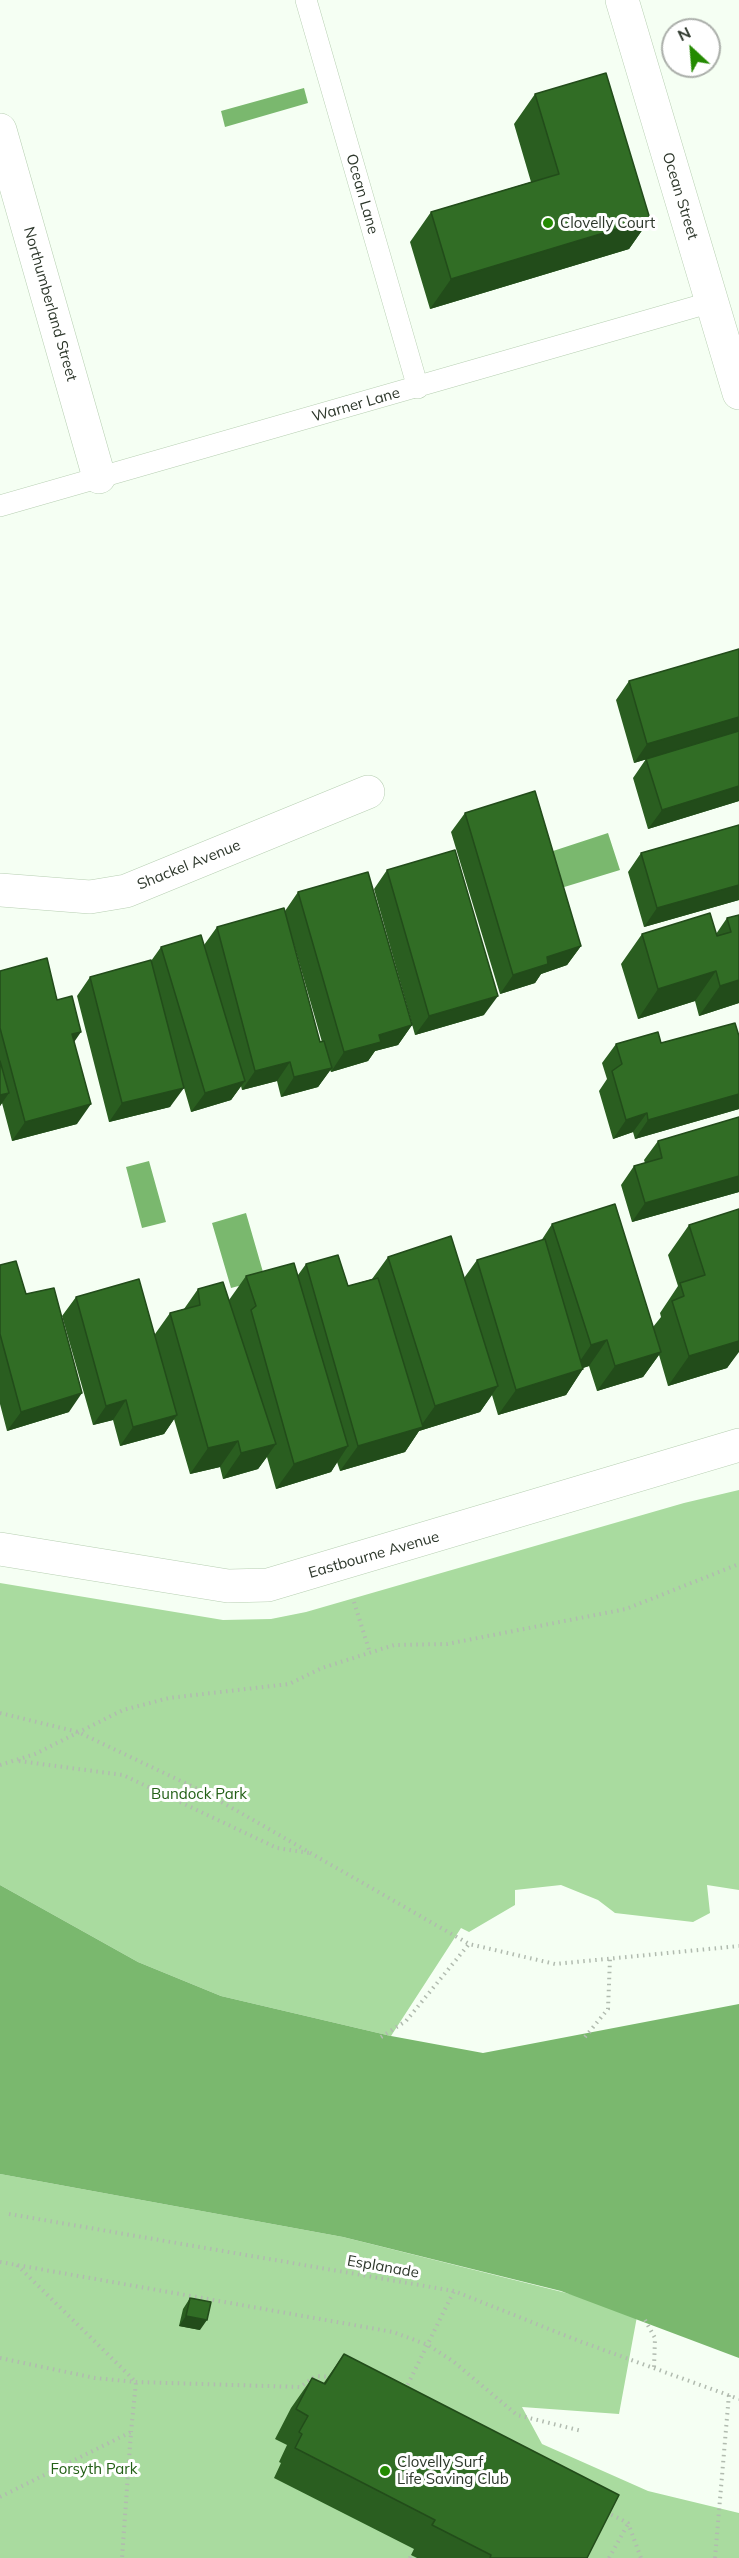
<!DOCTYPE html>
<html>
<head>
<meta charset="utf-8">
<style>
  body { margin:0 }
  #map { position:relative; width:739px; height:2558px; overflow:hidden; background:#f5fff3; font-family:Mulish,sans-serif }
  canvas { display:block }
  .north { position:absolute; left:661px; top:18px; width:60px; height:60px; box-sizing:border-box; background:#fff; border:2px solid #abafaa; border-radius:50%; rotate:334deg; font-size:16px; font-weight:700; line-height:24px; text-align:center; color:#2d372b }
  .north::after { content:''; display:block; margin:auto; width:21px; height:27px; background:#248a01; clip-path:polygon(50% 0,100% 100%,50% 72%,0 100%) }
</style>
</head>
<body>
<div id="map">
<canvas width="739" height="2558"></canvas>
<div class="north">N</div>
</div>
<script>
const c = document.querySelector('canvas').getContext('2d');
c.lineJoin = 'round';
function fill(path, color) { c.fillStyle = color; c.fill(path, 'evenodd'); }
const poly = rows => new Path2D(rows.map(r => 'M' + r).join(''));
function stroke(path, color, width, dash) { c.strokeStyle = color; c.lineWidth = width; c.lineCap = dash ? 'butt' : 'round'; c.setLineDash(dash || []); c.stroke(path); }
function write(font, color, halo, rows, align = 'center') {
  c.font = font + ' Mulish,sans-serif'; c.lineWidth = 6; c.setLineDash([]); c.textBaseline = 'middle'; c.strokeStyle = halo; c.fillStyle = color; for (const [text, x, y, turn = 0] of rows) {
    c.save(); c.translate(x, y); c.rotate((+turn || 0) * Math.PI / 180); c.textAlign = isNaN(turn) ? turn : align; if (halo) c.strokeText(text, 0, 0); c.fillText(text, 0, 0); c.restore();
  }
}
fill(poly([
  [739,1490,739,1890,707,1885,710,1913,693,1922,615,1913,598,1900,561,1885,515,1890,515,1905,469,1932,461,1928,391,2036,221,1996,138,1962,0,1885,0,1583,223,1620,271,1619,306,1612,684,1503],
  [0,2174,343,2237,638,2311,619,2414,522,2407,542,2444,648,2491,739,2513,739,2558,0,2558]
]), '#a9db9f');
fill(poly([
  [304,88,308,103,225,127,221,111],
  [608,833,620,870,561,888,550,852],
  [149,1161,166,1222,142,1228,126,1167],
  [246,1213,265,1279,231,1288,212,1223],
  [0,1885,138,1962,221,1996,391,2036,483,2053,739,2004,739,2358,561,2291,343,2237,0,2174]
]), '#7ab86e');
const service = poly([
  [306,0,418,388],
  [0,506,712,302]
]);
const minor = poly([
  [622,0,739,393],
  [0,130,99,477],
  [0,890,90,897,126,891,368,792],
  [0,1549,228,1586,268,1585,739,1445]
]);
stroke(service, '#b7cfb2', 22);
stroke(minor, '#b7cfb2', 34);
stroke(poly([
  [354,1602,370,1653],
  [0,1713,78,1732,206,1793,469,1944,555,1964,739,1946],
  [19,1761,123,1775,277,1848,309,1853],
  [0,1765,35,1754,123,1710,169,1698,289,1684,322,1668,394,1645,447,1644,626,1609,739,1564],
  [381,2037,406,2021,469,1944],
  [585,2037,608,2009,610,1959],
  [9,2214,454,2291,579,2341,739,2399],
  [0,2262,393,2332,428,2345,454,2362,517,2415,582,2431],
  [17,2265,136,2382,131,2432],
  [645,2320,655,2338,654,2368],
  [0,2358,95,2378,136,2382,300,2387,316,2376,333,2377],
  [405,2390,454,2291],
  [0,2497,131,2432,122,2558],
  [606,2512,628,2523,641,2558],
  [410,2558,411,2555],
  [609,2558,628,2524],
  [715,2558,729,2394]
]), '#b1bbaf', 4, [1.5, 4.5]);
stroke(service, '#fff', 21);
stroke(minor, '#fff', 33);
fill(poly([
  [535,94,650,219,629,249,430,309,410,242,431,212,531,182,514,124],
  [739,649,739,801,648,829,633,778,646,759,653,757,634,763,616,700,629,681],
  [465,813,581,946,567,965,541,974,535,983,500,994,451,832],
  [739,825,739,900,644,927,628,872,641,853],
  [387,870,484,1015,415,1035,374,889],
  [298,892,412,1025,398,1045,375,1051,368,1061,331,1072,330,1070,318,1087,281,1097,277,1081,242,1090,241,1086,231,1100,191,1112,180,1074,170,1107,109,1122,77,996,90,977,151,961,161,947,204,945,217,927,285,911],
  [288,924,322,1042,320,1042],
  [739,915,739,1003,699,1016,695,1001,638,1019,621,964,642,934,716,934,727,918],
  [0,971,57,1000,74,1042,77,1124,12,1141,2,1103,0,1106],
  [739,1036,739,1109,635,1139,633,1132,613,1139,599,1091,607,1079,602,1063,616,1044,661,1043],
  [739,1117,739,1192,632,1222,621,1185,634,1166,645,1163,644,1160,658,1141],
  [552,1224,653,1327,661,1317,660,1313,678,1286,668,1255,689,1225,738,1352,727,1368,668,1386,659,1355,643,1377,597,1391,589,1366,583,1368,566,1395,498,1415,492,1395,480,1412,419,1431,405,1452,340,1471,337,1462,331,1472,276,1489,267,1457,258,1469,223,1479,220,1467,190,1474,174,1419,164,1434,120,1446,113,1420,93,1425,62,1316,76,1297,155,1334,170,1313,184,1309,198,1289,229,1300,246,1276,298,1275,306,1264,348,1286,372,1279,388,1257,464,1278,477,1260,541,1241],
  [0,1265,26,1294,69,1412,7,1431,0,1404],
  [190,2298,200,2330,179,2326,183,2309],
  [344,2354,587,2558,417,2558,411,2555,414,2549,274,2478,281,2463,279,2462,287,2445,275,2439,291,2408,312,2378,323,2384]
]), '#2a5e20');
fill(poly([
  [650,219,629,249,430,309,451,279],
  [739,717,739,732,634,763,647,744],
  [739,786,739,801,648,829,662,810],
  [739,885,739,900,644,927,657,908],
  [581,946,567,965,541,974,535,983,500,994,513,975,547,957],
  [716,971,695,1001,638,1019,658,989],
  [739,980,739,1003,699,1016,720,986],
  [498,996,484,1015,415,1035,429,1016],
  [412,1025,398,1045,375,1051,368,1061,331,1072,344,1052,379,1035],
  [81,1032,68,1051,72,1034],
  [290,1062,277,1081,242,1090,255,1071],
  [332,1068,318,1087,281,1097,294,1077],
  [245,1081,231,1100,191,1112,205,1093],
  [184,1088,170,1107,109,1122,122,1103],
  [9,1093,0,1106,0,1095],
  [739,1094,739,1109,635,1139,648,1120],
  [91,1104,77,1124,12,1141,25,1122],
  [647,1113,633,1132,613,1139,626,1120],
  [739,1176,739,1192,632,1222,645,1203],
  [739,1334,739,1352,727,1368,668,1386,689,1356],
  [607,1340,589,1366,573,1371,591,1345],
  [661,1352,643,1377,597,1391,615,1366],
  [583,1369,566,1395,498,1415,516,1390],
  [498,1386,480,1412,419,1431,405,1452,340,1471,358,1446,420,1427,435,1406],
  [82,1393,69,1412,7,1431,21,1412],
  [126,1400,113,1420,93,1425,106,1406],
  [177,1415,164,1434,120,1446,133,1427],
  [238,1441,220,1467,190,1474,208,1448],
  [276,1444,258,1469,223,1479,241,1453],
  [348,1446,331,1472,276,1489,294,1464],
  [186,2316,207,2320,200,2330,179,2326]
]), '#224c1a');
const building = poly([
  [606,73,650,219,451,279,431,212,559,174,535,94,606,73],
  [739,649,739,717,647,744,629,681,739,649],
  [739,731,739,786,662,810,646,759,739,731],
  [535,791,581,946,547,957,548,964,513,975,465,813,535,791],
  [739,825,739,885,657,908,641,853,739,825],
  [455,850,498,996,429,1016,387,870,455,850],
  [368,872,412,1025,379,1035,381,1042,344,1052,298,892,368,872],
  [284,908,320,1042,324,1041,332,1068,294,1077,290,1062,255,1071,217,927,284,908],
  [710,913,717,936,731,932,727,918,739,915,739,980,720,986,716,971,658,989,642,934,710,913],
  [201,935,245,1081,205,1093,161,947,201,935],
  [47,958,57,1000,72,996,81,1032,72,1034,91,1104,25,1122,0,1028,0,971,47,958],
  [151,960,184,1088,122,1103,90,977,151,960],
  [735,1023,739,1036,739,1094,648,1120,647,1113,626,1120,612,1071,622,1064,616,1044,658,1032,661,1043,735,1023],
  [0,1061,9,1093,0,1095,0,1061],
  [739,1117,739,1176,645,1203,634,1166,662,1158,658,1141,739,1117],
  [615,1204,661,1352,615,1366,607,1340,591,1345,552,1224,615,1204],
  [739,1209,739,1341,689,1356,672,1301,684,1296,680,1283,705,1275,689,1225,739,1209],
  [451,1236,498,1386,435,1406,388,1257,451,1236],
  [545,1239,583,1369,516,1390,477,1260,545,1239],
  [338,1255,348,1286,378,1278,423,1427,358,1446,306,1264,338,1255],
  [16,1261,26,1294,54,1288,82,1393,21,1412,0,1334,0,1265,16,1261],
  [294,1263,348,1446,294,1464,251,1310,256,1306,246,1276,294,1263],
  [139,1279,177,1415,133,1427,126,1400,106,1406,76,1297,139,1279],
  [223,1282,276,1444,241,1453,238,1441,208,1448,170,1313,200,1305,198,1289,223,1282],
  [190,2298,211,2302,207,2320,186,2316,190,2298],
  [344,2354,619,2495,587,2558,490,2558,491,2555,432,2525,435,2520,295,2448,302,2434,299,2432,308,2416,296,2409,312,2378,325,2384,344,2354]
]);
fill(building, '#316d25');
stroke(building, '#224c1a', 1.5);
for (const [x, y, r, color] of [
  [548,223,6,"#248a01"],
  [385,2471,6,"#248a01"]
]) { const dot = new Path2D(); dot.arc(x, y, r, 0, 2 * Math.PI); c.fillStyle = color; c.fill(dot); stroke(dot, '#fff', 2); }
write('15px', '#2d372b', '#fff', [
  ["Ocean Lane",362,194,74],
  ["Ocean Street",680,196,73],
  ["Northumberland Street",50,304,74],
  ["Warner Lane",356,405,-16],
  ["Shackel Avenue",189,865,-22],
  ["Eastbourne Avenue",374,1555,-16],
  ["Esplanade",383,2267,10]
]);
write('15px', '#2d372b', '#fff', [
  ["Clovelly Court",560,223],
  ["Clovelly Surf",397,2462],
  ["Life Saving Club",397,2479]
], 'left');
write('15px', '#246017', '#fff', [
  ["Bundock Park",199,1794],
  ["Forsyth Park",94,2469]
]);
</script>
</body>
</html>
